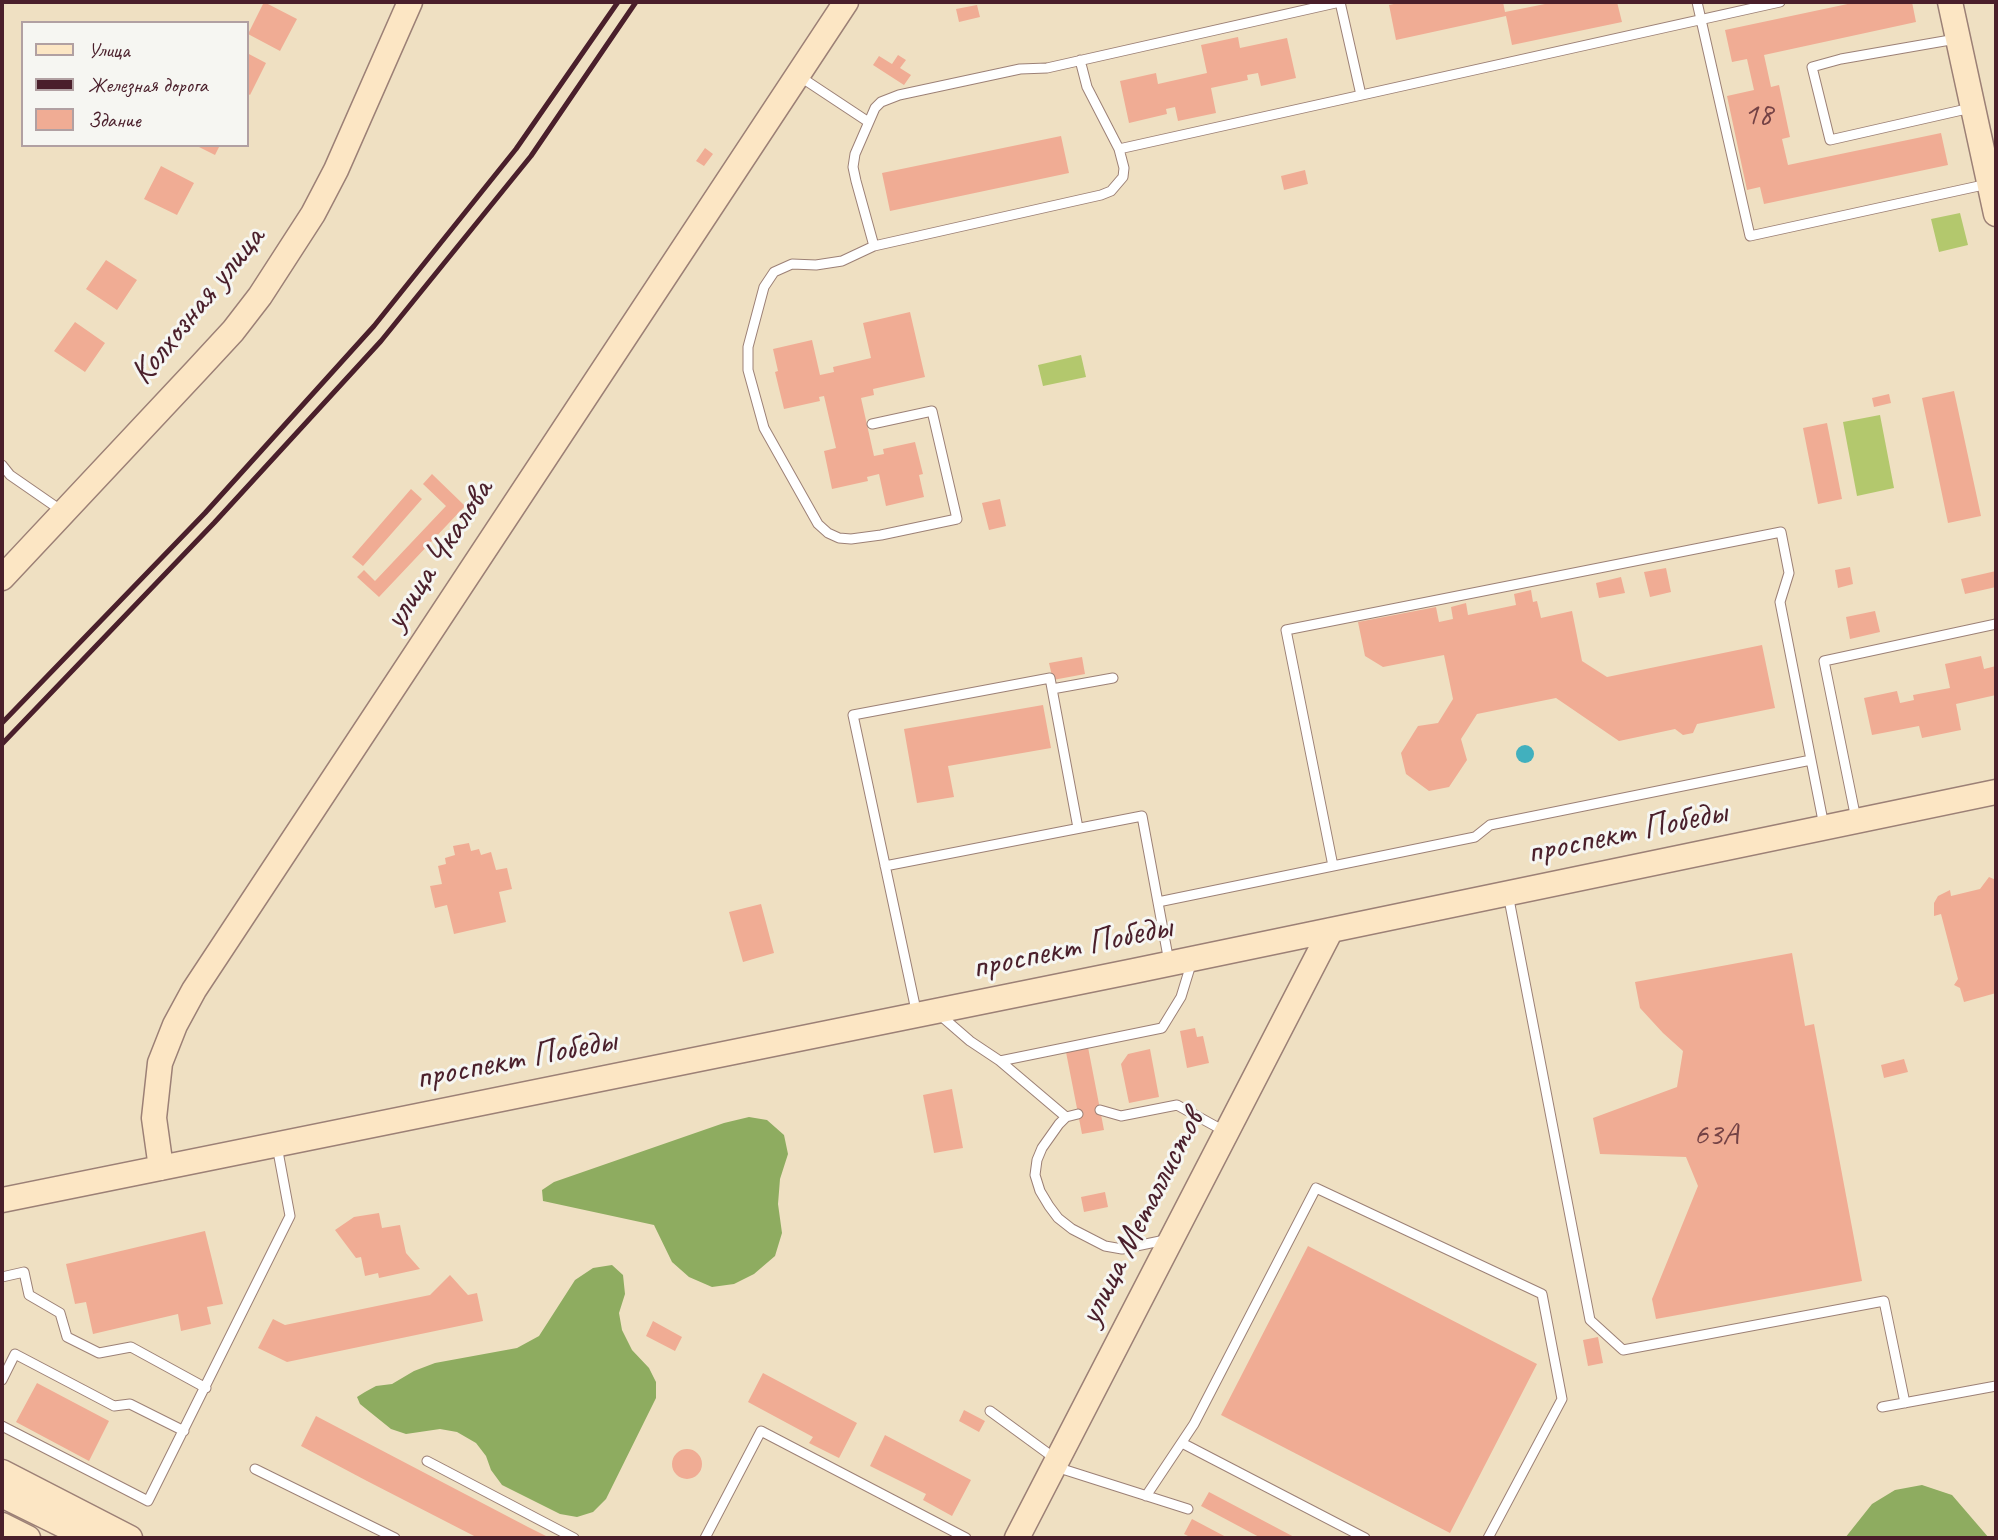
<!DOCTYPE html>
<html>
<head>
<meta charset="utf-8">
<style>
  body { margin:0 }
  #map { position:relative; width:1998px; height:1540px; overflow:hidden; background:#efe0c2; font-family:Caveat,sans-serif }
  canvas { display:block }
  .frame { position:absolute; inset:0; border:4px solid #4a1f2b; pointer-events:none }
  .legend { position:absolute; left:21px; top:21px; width:228px; height:126px; box-sizing:border-box; background:#f6f6f2; border:2px solid #b1a0a2; margin:0; padding:9px 12px; list-style:none; font-size:21px; color:#4a1f2b }
  .legend li { display:flex; align-items:center; gap:14px; height:35px }
  .legend b { width:35px; border:2px solid #b1a0a2 }
</style>
</head>
<body>
<div id="map">
<canvas width="1998" height="1540"></canvas>
<div class="frame"></div>
<ul class="legend">
<li><b style="height:9px;background:#fce6c4"></b>Улица</li>
<li><b style="height:9px;background:#4a1f2b"></b>Железная дорога</li>
<li><b style="height:19px;background:#f0ac94"></b>Здание</li>
</ul>
</div>
<script>
const c = document.querySelector('canvas').getContext('2d');
c.lineJoin = 'round';
function fill(path, color) { c.fillStyle = color; c.fill(path, 'evenodd'); }
const poly = rows => new Path2D(rows.map(r => 'M' + r).join(''));
function stroke(path, color, width, dash) { c.strokeStyle = color; c.lineWidth = width; c.lineCap = dash ? 'butt' : 'round'; c.setLineDash(dash || []); c.stroke(path); }
function write(font, color, halo, rows, align = 'center') {
  c.font = font + ' Caveat,sans-serif'; c.lineWidth = 6; c.setLineDash([]); c.textBaseline = 'middle'; c.strokeStyle = halo; c.fillStyle = color; for (const [text, x, y, turn = 0] of rows) {
    c.save(); c.translate(x, y); c.rotate((+turn || 0) * Math.PI / 180); c.textAlign = isNaN(turn) ? turn : align; if (halo) c.strokeText(text, 0, 0); c.fillText(text, 0, 0); c.restore();
  }
}
fill(poly([
  [1960,213,1968,245,1939,252,1931,219],
  [1081,355,1086,377,1043,386,1038,365],
  [1880,415,1894,488,1857,496,1843,422]
]), '#b3c86d');
fill(poly([
  [749,1117,767,1120,784,1135,788,1154,780,1179,778,1204,782,1233,775,1256,754,1274,734,1284,712,1287,689,1277,672,1262,654,1225,543,1201,542,1190,554,1182,724,1123],
  [612,1265,623,1275,625,1294,619,1313,622,1330,632,1350,649,1368,656,1382,656,1398,606,1499,593,1512,577,1517,560,1514,502,1485,491,1470,486,1456,476,1443,457,1432,440,1429,406,1434,391,1429,360,1404,357,1397,365,1392,376,1386,392,1384,414,1371,435,1363,517,1348,539,1336,575,1280,593,1268],
  [1922,1485,1952,1495,1989,1538,1845,1538,1872,1504,1895,1490]
]), '#8eac60');
fill(poly([
  '1516 754a9 9 0 1 1 18 0a9 9 0 1 1-18 0Z'
]), '#41b0be');
fill(poly([
  [264,2,297,19,280,51,248,34],
  [1403,2,1503,2,1505,12,1555,2,1617,2,1622,22,1512,45,1506,16,1396,40,1389,5],
  [1857,2,1912,2,1916,22,1764,55,1771,87,1779,85,1790,137,1782,139,1788,165,1941,133,1948,165,1764,204,1760,187,1747,190,1727,96,1754,90,1747,59,1732,62,1725,30],
  [977,5,980,17,959,22,956,9],
  [1238,37,1240,48,1287,38,1296,78,1261,86,1258,73,1247,75,1248,80,1211,88,1216,113,1178,121,1175,107,1166,109,1167,114,1129,123,1120,81,1156,73,1158,84,1207,73,1201,45],
  [247,53,266,63,250,95,247,93],
  [898,55,906,60,900,68,911,75,904,85,873,65,879,56,892,64],
  [1061,136,1069,173,890,211,882,173],
  [195,145,220,145,215,155],
  [705,148,713,154,704,166,696,161],
  [161,166,194,183,177,215,144,199],
  [1305,170,1308,184,1284,190,1281,176],
  [106,260,137,280,117,310,86,289],
  [910,312,925,377,873,389,874,395,861,398,874,456,884,454,883,449,915,442,923,474,919,475,924,497,886,506,879,474,867,477,868,481,832,489,824,451,836,448,824,396,819,397,820,401,784,409,775,372,778,371,773,349,812,340,820,375,834,372,833,367,871,358,863,323],
  [75,322,105,343,85,372,54,351],
  [1954,391,1981,516,1948,523,1922,398],
  [1889,394,1891,403,1874,407,1872,398],
  [1827,423,1842,499,1818,504,1803,428],
  [432,474,465,506,379,597,357,577,364,570,375,581,446,506,423,484],
  [411,489,422,499,363,566,352,557],
  [1000,499,1006,526,989,530,982,503],
  [1850,567,1853,584,1838,588,1835,570],
  [1666,568,1671,592,1650,597,1644,572],
  [1996,571,1996,587,1965,594,1961,579],
  [1621,577,1625,593,1599,598,1596,583],
  [1531,590,1533,602,1537,601,1541,618,1572,611,1582,661,1607,677,1762,645,1775,708,1697,724,1693,733,1683,735,1675,729,1619,741,1556,698,1477,714,1461,739,1467,760,1449,787,1429,791,1406,774,1401,753,1418,726,1438,723,1453,699,1444,655,1383,667,1365,656,1358,622,1436,607,1439,622,1453,619,1451,607,1466,603,1468,615,1516,605,1514,594],
  [1875,611,1880,632,1850,639,1846,617],
  [1981,656,1984,669,1996,666,1996,695,1956,704,1961,730,1922,738,1919,726,1872,735,1864,698,1897,691,1900,703,1914,700,1913,695,1950,688,1945,664],
  [1082,657,1085,674,1053,680,1049,663],
  [1043,705,1051,748,948,766,954,797,917,803,904,729],
  [469,843,471,851,479,849,481,855,491,852,496,870,507,868,512,889,499,892,506,922,454,934,447,905,435,908,430,886,442,884,438,866,446,864,445,858,455,855,453,846],
  [1989,877,1996,880,1996,993,1964,1002,1960,988,1954,985,1958,979,1941,914,1934,916,1934,903,1938,896,1950,890,1951,896,1980,889],
  [761,904,774,953,743,962,729,912],
  [1792,953,1805,1026,1814,1024,1862,1281,1656,1319,1652,1299,1698,1186,1686,1157,1600,1154,1593,1118,1677,1087,1683,1051,1663,1033,1640,1008,1635,982],
  [1195,1028,1197,1037,1203,1036,1209,1063,1187,1068,1180,1031],
  [1087,1042,1104,1130,1082,1134,1065,1047],
  [1150,1049,1159,1097,1129,1103,1121,1064,1128,1054],
  [1904,1059,1908,1072,1884,1078,1881,1065],
  [952,1089,963,1148,934,1153,923,1095],
  [1105,1192,1108,1207,1084,1212,1081,1197],
  [379,1213,382,1228,400,1225,406,1253,420,1269,379,1278,378,1273,365,1276,361,1257,356,1258,335,1230,354,1217],
  [205,1231,223,1304,207,1307,211,1324,181,1331,178,1314,93,1334,86,1302,75,1304,66,1264],
  [1308,1246,1537,1364,1450,1533,1221,1415],
  [450,1275,468,1295,477,1293,483,1321,287,1362,258,1348,273,1319,285,1325,430,1295],
  [653,1321,682,1337,675,1351,646,1336],
  [1598,1337,1603,1363,1588,1366,1583,1340],
  [763,1373,857,1423,839,1458,809,1443,813,1437,748,1402],
  [37,1383,109,1421,89,1461,16,1422],
  [964,1410,985,1421,979,1432,959,1421],
  [316,1416,528,1527,550,1538,478,1538,367,1481,301,1446],
  [885,1435,971,1480,952,1516,923,1500,926,1494,870,1466],
  '672 1464a15 15 0 1 1 30 0a15 15 0 1 1-30 0Z',
  [1209,1492,1296,1538,1261,1538,1201,1506],
  [1192,1519,1228,1538,1192,1538,1184,1534]
]), '#f0ac94');
const lane = poly([
  [1697,2,1750,236,1988,184],
  [1956,39,1841,59,1812,67,1830,140,1971,108],
  [1080,60,1087,87,1119,149,1780,2],
  [799,76,867,121],
  [874,246,856,181,853,167,855,154,875,108,881,102,899,95,1020,69,1047,68,1340,2,1361,95],
  [872,424,932,411,957,519,881,535,851,539,839,538,828,533,818,524,764,428,748,370,748,347,764,287,774,272,792,264,816,265,842,261,874,246,1101,195,1111,191,1123,177,1124,168,1119,149],
  [2,465,10,475,62,511],
  [1052,689,1113,678],
  [1856,819,1824,661,1996,624],
  [885,866,1142,816,1169,962],
  [1333,866,1475,837,1490,825,1811,760],
  [1508,894,1590,1320,1623,1350,1884,1301,1905,1403],
  [1158,902,1333,866,1286,630,1781,532,1789,573,1780,602,1824,826],
  [917,1015,853,715,1050,678,1078,828],
  [940,1015,970,1041,1000,1061,1162,1028,1181,997,1192,961],
  [1000,1061,1066,1117],
  [1100,1110,1121,1116,1177,1105,1226,1132],
  [1078,1114,1066,1117,1059,1124,1042,1148,1037,1160,1035,1175,1040,1191,1049,1206,1058,1218,1072,1229,1105,1246,1122,1249,1165,1240],
  [2,1277,24,1272,29,1295,60,1313,67,1337,99,1353,131,1347,206,1388],
  [2,1380,15,1354,114,1406,130,1404,184,1431],
  [1882,1407,1996,1386],
  [990,1411,1057,1460],
  [2,1426,148,1501,290,1216,277,1146],
  [1182,1443,1365,1538],
  [427,1461,574,1538],
  [1056,1467,1188,1509],
  [255,1469,395,1538],
  [1146,1496,1194,1424,1316,1188,1542,1294,1562,1399,1488,1538],
  [705,1538,761,1431,966,1538]
]);
const secondary = poly([
  [1950,2,1996,214],
  [2,578,196,371,233,331,260,296,313,214,336,170,410,2],
  [161,1168,154,1118,160,1063,175,1025,194,990,846,2],
  [2,1200,1134,971,1996,792],
  [2,1472,130,1538],
  [2,1495,89,1538],
  [2,1525,28,1538],
  [1017,1538,1331,930]
]);
stroke(lane, '#9c8076', 11);
stroke(secondary, '#9c8076', 27);
stroke(lane, '#fff', 9);
stroke(secondary, '#fce6c4', 24);
stroke(poly([
  [2,723,205,513,374,326,516,149,618,2],
  [2,744,214,523,381,341,531,156,636,2]
]), '#4a1f2b', 5);
write('32px', '#744245', null, [
  ["18",1758,116],
  ["63А",1716,1136]
]);
write('35px', '#4a1f2b', '#f6f6f2', [
  ["Колхозная улица",198,306,-51],
  ["улица Чкалова",439,555,-57],
  ["проспект Победы",1627,833,-12],
  ["проспект Победы",1072,948,-12],
  ["проспект Победы",516,1060,-11],
  ["улица Металлистов",1142,1218,-63]
]);
</script>
</body>
</html>
